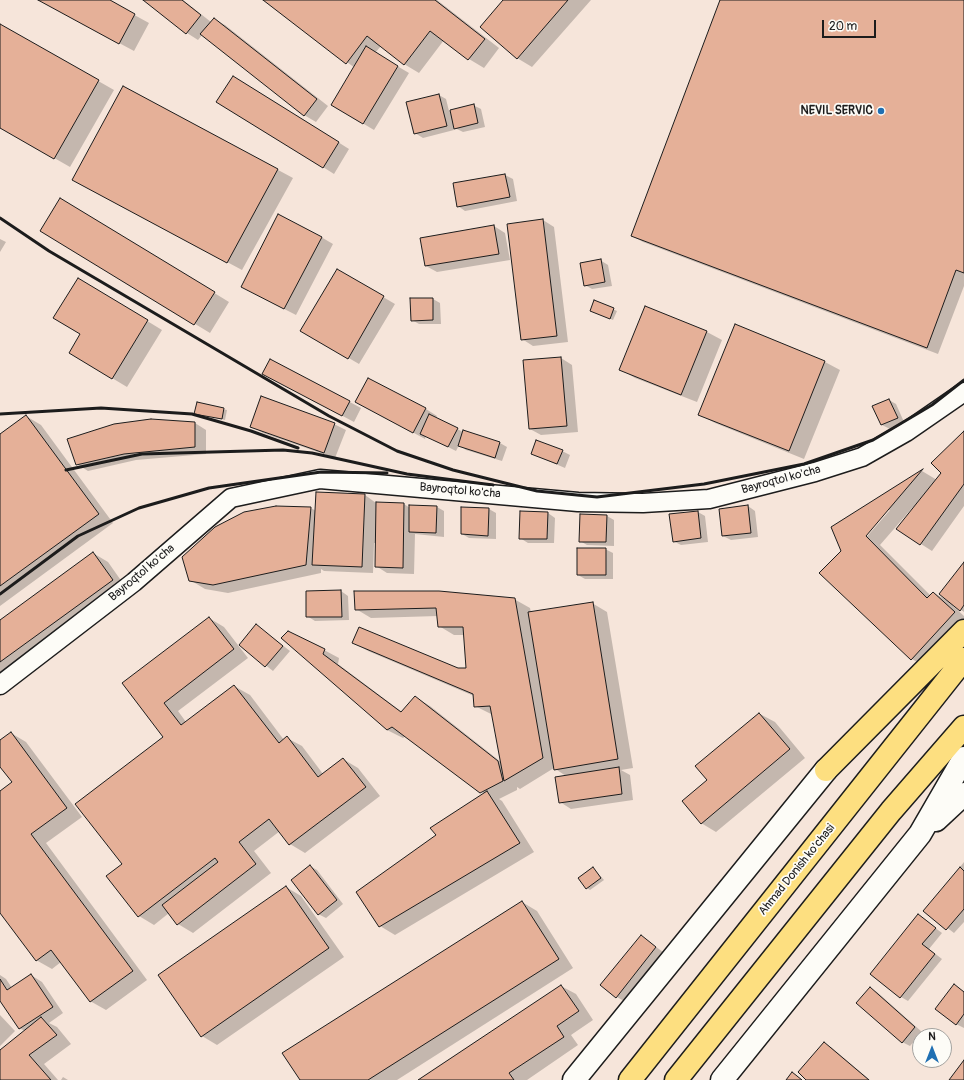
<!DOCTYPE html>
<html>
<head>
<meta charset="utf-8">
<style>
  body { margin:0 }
  #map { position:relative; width:964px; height:1080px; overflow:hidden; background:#f6e5da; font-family:Pangolin,sans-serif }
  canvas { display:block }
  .north { position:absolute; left:912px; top:1028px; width:40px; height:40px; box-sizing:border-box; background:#fdfcf7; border:1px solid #a3a29f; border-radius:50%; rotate:0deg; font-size:11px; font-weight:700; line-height:16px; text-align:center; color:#1c1c1c }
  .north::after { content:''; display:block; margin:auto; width:14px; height:18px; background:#1f6fb2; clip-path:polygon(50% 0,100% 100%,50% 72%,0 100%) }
  .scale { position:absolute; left:822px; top:20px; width:54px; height:18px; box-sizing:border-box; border:2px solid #1c1c1c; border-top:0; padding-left:5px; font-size:12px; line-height:14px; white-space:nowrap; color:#1c1c1c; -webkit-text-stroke:3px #fdfcf7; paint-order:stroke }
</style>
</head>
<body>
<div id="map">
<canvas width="964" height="1080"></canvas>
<div class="north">N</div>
<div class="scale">20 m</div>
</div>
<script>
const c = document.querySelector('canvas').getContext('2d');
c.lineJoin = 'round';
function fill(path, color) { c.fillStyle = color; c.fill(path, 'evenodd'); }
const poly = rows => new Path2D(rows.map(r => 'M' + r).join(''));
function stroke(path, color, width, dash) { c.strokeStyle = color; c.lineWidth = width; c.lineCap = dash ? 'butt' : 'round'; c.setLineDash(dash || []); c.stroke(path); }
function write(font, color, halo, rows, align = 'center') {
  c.font = font + ' Pangolin,sans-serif'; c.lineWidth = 3.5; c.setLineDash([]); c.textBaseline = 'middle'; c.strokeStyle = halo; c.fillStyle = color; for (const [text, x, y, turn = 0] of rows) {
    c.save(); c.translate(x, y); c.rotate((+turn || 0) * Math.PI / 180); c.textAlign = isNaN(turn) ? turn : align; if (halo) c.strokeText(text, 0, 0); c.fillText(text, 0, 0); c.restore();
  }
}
fill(poly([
  [39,0,107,0,149,23,134,51],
  [145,0,183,0,211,22,214,19,225,25,328,106,316,122,304,115,202,35,198,40,187,33],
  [264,0,437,0,499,48,484,68,469,59,444,40,419,73,404,64,381,46,375,53,409,73,374,130,332,105,355,68],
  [504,0,591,0,532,67,517,58],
  [721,0,964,0,964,286,938,354,643,242,632,236],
  [0,25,114,90,70,167,0,127],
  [244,83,349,149,334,174,323,167],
  [124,87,293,178,242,270,89,188],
  [439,95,446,99,449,111,473,105,481,109,485,127,463,132,453,127,454,130,423,138,415,133],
  [505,175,513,179,517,201,465,211,458,206,454,184],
  [76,208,229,302,210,333,42,231],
  [543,220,554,227,568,342,533,346,522,339],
  [494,226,505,233,510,260,437,272,426,266],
  [321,237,333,244,296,315,253,293],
  [0,239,6,242,0,252],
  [600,260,608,265,612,286,592,289,585,285],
  [337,270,395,304,359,364,301,330],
  [93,288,162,330,127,387,112,378,81,334],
  [433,299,440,303,441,324,419,324,412,320],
  [594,301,617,311,613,320,594,312],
  [735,326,825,362,840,370,804,459,715,423,700,415],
  [707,332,722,340,697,402,635,378,620,369],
  [561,358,572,365,578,432,541,435,530,429],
  [271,360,361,408,354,422,275,380],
  [368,380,426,409,437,416,436,418,463,432,500,443,507,447,502,461,466,450,459,445,456,451,426,436,425,439,368,408],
  [889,400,896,404,904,422,890,429,882,425,874,407],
  [198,404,227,410,225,420,196,413],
  [26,416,41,425,113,523,0,606,0,435],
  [195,423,206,430,206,454,136,460,88,471,77,464],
  [334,424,346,430,335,458,263,433,251,426],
  [964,432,964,506,932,551,921,544,913,507,880,545,931,596,934,593,948,601,964,564,964,612,954,605,953,606,964,616,964,628,927,668,912,659,821,573,843,551,832,527,922,471,937,480],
  [887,510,890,510,863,541,862,539],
  [562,451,570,455,565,468,532,454],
  [365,495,376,503,404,504,410,508,410,506,437,507,444,511,444,537,415,534,414,574,387,573,376,566,376,543,374,543,373,573,324,571,321,569,321,573,228,593,205,589,190,580,276,507,311,508,316,511],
  [748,506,755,511,758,537,731,540,723,536],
  [462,508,489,509,496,513,496,539,469,538,462,534],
  [698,512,705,516,708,542,681,545,673,541],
  [548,513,555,518,554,543,528,543,520,538],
  [581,515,607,516,614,520,614,546,587,545,580,541],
  [605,549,613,553,613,579,585,579,578,575],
  [93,553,108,562,127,589,0,682,0,621],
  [341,591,348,596,349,620,315,621,307,616],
  [514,599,530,608,531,613,592,603,607,612,633,768,621,770,630,775,633,800,571,809,560,802,566,776,554,768,520,789,517,787,517,790,499,799,502,801,534,852,395,935,380,926,437,835,485,794,406,736,403,738,387,730,283,638,324,650,339,658,338,664,402,712,415,697,430,706,501,762,493,715,475,706,474,696,368,651,353,642,458,669,467,669,465,635,454,635,439,626,438,616,371,618,356,609],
  [209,618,224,627,248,658,178,711,186,722,234,686,250,695,284,740,287,738,302,746,323,774,343,759,358,768,380,796,305,853,290,844,280,831,254,851,271,873,193,933,178,924,169,913,154,925,139,916,123,864,164,737,123,684],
  [256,625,290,651,273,671,240,645],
  [760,714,775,722,805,758,716,832,701,823,709,780],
  [11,733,26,742,82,817,46,843,147,980,106,1010,90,1001,61,962,52,969,36,960,0,911,0,792,13,783,0,765,0,741],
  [964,862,964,922,954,933,925,911],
  [310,866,317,870,343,904,326,918,318,914],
  [593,868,604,880,590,890,587,888],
  [286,887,301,896,344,957,217,1045,202,1036],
  [522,902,537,911,573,968,397,1080,301,1080],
  [918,915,942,933,929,949,942,959,908,1001,901,997],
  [641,936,663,952,624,1001,617,997],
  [0,975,6,979,12,988,31,975,42,982,63,1013,49,1023,57,1027,71,1044,44,1064,58,1080,0,1080,0,1051,25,1031,19,1028,0,999],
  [561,986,576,994,593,1020,571,1035,578,1045,527,1080,420,1080],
  [954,986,964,991,964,1028,956,1024],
  [870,988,877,992,922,1032,910,1046,902,1042],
  [0,1015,15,1031,0,1046],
  [824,1043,831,1047,870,1080,807,1080],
  [63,1077,68,1080,61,1080]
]), '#0003');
const building = poly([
  [38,0,110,0,135,14,119,44,38,0],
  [143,0,182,0,201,15,186,34,143,0],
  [263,0,435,0,485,39,468,60,430,31,404,65,367,36,346,64,263,0],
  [503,0,568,0,517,59,480,27,503,0],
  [720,0,964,0,964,273,956,270,927,348,631,236,720,0],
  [214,18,317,99,304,116,200,34,214,18],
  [0,24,99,80,54,159,0,128,0,24],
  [366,46,398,66,363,124,331,105,366,46],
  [233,76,339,142,323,168,216,102,233,76],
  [123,86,278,169,227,263,72,180,123,86],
  [439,94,447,126,414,134,406,102,439,94],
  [474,104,478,123,454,129,450,110,474,104],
  [505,174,510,197,457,207,453,183,505,174],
  [60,198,215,292,194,325,40,231,60,198],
  [278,214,322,237,284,309,241,287,278,214],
  [543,219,557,336,521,340,507,224,543,219],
  [494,225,499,254,425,266,420,238,494,225],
  [601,259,605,282,584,286,580,263,601,259],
  [337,269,384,296,348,359,300,331,337,269],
  [78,278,148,320,112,379,69,353,80,334,53,318,78,278],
  [410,298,433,298,433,320,411,321,410,298],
  [594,300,614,308,610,319,590,311,594,300],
  [645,306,707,331,681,395,619,370,645,306],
  [735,324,825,361,789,451,698,415,735,324],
  [561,357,567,426,529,429,523,360,561,357],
  [270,359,350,401,342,416,262,374,270,359],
  [368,378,426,408,413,433,355,402,368,378],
  [261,396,335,423,324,453,250,427,261,396],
  [889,399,898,418,881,425,872,406,889,399],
  [197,402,224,408,222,419,194,414,197,402],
  [429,414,458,428,448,447,420,434,429,414],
  [26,415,99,514,0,586,0,434,26,415],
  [151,419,195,422,195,447,124,454,76,465,67,439,114,424,151,419],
  [463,430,500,442,495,458,458,446,463,430],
  [964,431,964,484,920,545,896,529,941,473,931,463,964,431],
  [536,440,563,450,557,464,531,454,536,440],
  [923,469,866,536,927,598,933,592,955,612,911,660,819,573,841,551,831,527,923,469],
  [316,492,365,494,362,567,312,565,316,492],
  [376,502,404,503,403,568,375,567,376,502],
  [409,505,437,506,436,533,409,532,409,505],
  [748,505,751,533,722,536,719,509,748,505],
  [276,506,311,507,306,565,213,585,189,581,182,557,215,527,244,512,276,506],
  [461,507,489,508,488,536,461,534,461,507],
  [520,511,548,512,547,539,519,539,520,511],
  [698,511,701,538,673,542,669,514,698,511],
  [580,514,607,515,606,542,579,542,580,514],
  [577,548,606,548,606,575,577,575,577,548],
  [93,552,113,580,0,662,0,620,93,552],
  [964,562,964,605,960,611,939,594,964,562],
  [341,590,342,617,306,617,306,591,341,590],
  [354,591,439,591,515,598,543,758,504,781,490,706,474,707,473,694,352,643,359,627,458,668,466,668,463,627,438,627,436,608,355,610,354,591],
  [593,602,618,759,554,770,528,612,593,602],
  [209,617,234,649,164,703,181,725,234,685,279,743,287,736,318,777,343,758,366,787,289,845,269,819,239,842,256,864,177,925,162,905,218,862,215,858,138,917,106,876,122,864,75,804,163,737,122,683,209,617],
  [256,624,283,646,265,667,239,645,256,624],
  [288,631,325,649,323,654,401,712,415,696,498,761,503,781,480,793,392,727,387,730,281,638,288,631],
  [759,713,790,749,701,824,682,801,707,780,695,766,759,713],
  [11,732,67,808,31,834,133,971,90,1002,51,950,36,961,0,913,0,791,12,782,0,767,0,740,11,732],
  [619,767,622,794,559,803,555,777,619,767],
  [487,791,520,843,379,927,356,892,436,835,430,828,487,791],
  [310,865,337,900,318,915,291,880,310,865],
  [593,867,601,878,586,889,578,878,593,867],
  [960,867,964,871,964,909,946,930,923,911,960,867],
  [286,886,329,948,201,1037,158,975,286,886],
  [522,901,559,959,368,1080,300,1080,282,1053,522,901],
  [918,914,936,928,922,944,935,954,900,998,870,974,918,914],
  [641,935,656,947,616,998,600,985,641,935],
  [31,974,53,1007,19,1029,0,1001,0,979,7,990,31,974],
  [954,984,964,992,964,1014,956,1025,935,1009,954,984],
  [561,985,579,1011,557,1026,564,1037,509,1073,514,1080,418,1080,561,985],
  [870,987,915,1027,902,1043,856,1003,870,987],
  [41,1017,57,1035,29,1055,51,1080,0,1080,0,1050,41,1017],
  [824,1042,869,1080,806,1080,798,1072,824,1042],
  [964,1060,964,1080,949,1080,964,1060],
  [792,1072,802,1080,786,1080,792,1072]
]);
fill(building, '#e5b098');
stroke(building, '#1c1c1c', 1);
const minor = poly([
  [0,685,134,582,231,498,320,479,578,502,643,503,709,499,815,472,862,457,906,432,964,392]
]);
const tertiary = poly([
  [936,820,964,794],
  [574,1080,826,770],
  [722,1080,920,834,964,758]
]);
const primary = poly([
  [826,770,964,631],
  [630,1080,964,659],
  [676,1080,891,811,964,727]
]);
stroke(minor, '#1c1c1c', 21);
stroke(tertiary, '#1c1c1c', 25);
stroke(primary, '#1c1c1c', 25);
stroke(minor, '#fdfcf7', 18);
stroke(tertiary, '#fdfcf7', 22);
stroke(primary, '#fddf80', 22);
stroke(poly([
  [0,218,49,251,329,416,397,451,453,470,537,491,597,497,704,484,804,464,873,440,932,405,964,380],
  [0,414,101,408,192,414,251,431,298,448],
  [66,470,142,454,283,450,312,453,407,474,493,485],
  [0,594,78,536,139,508,209,488,321,472,387,473]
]), '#1c1c1c', 3);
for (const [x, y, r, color] of [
  [881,111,4,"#1f6fb2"]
]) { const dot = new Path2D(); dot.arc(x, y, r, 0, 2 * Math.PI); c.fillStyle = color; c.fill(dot); stroke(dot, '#fdfcf7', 1.5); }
write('bold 12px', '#1c1c1c', '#fdfcf7', [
  ["NEVIL SERVIC",873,111]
], 'right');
write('12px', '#1c1c1c', '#fdfcf7', [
  ["Bayroqtol ko'cha",781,480,-15],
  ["Bayroqtol ko'cha",460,491,5],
  ["Bayroqtol ko'cha",142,573,-40],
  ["Ahmad Donish ko'chasi",797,870,-51]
]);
</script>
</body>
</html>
